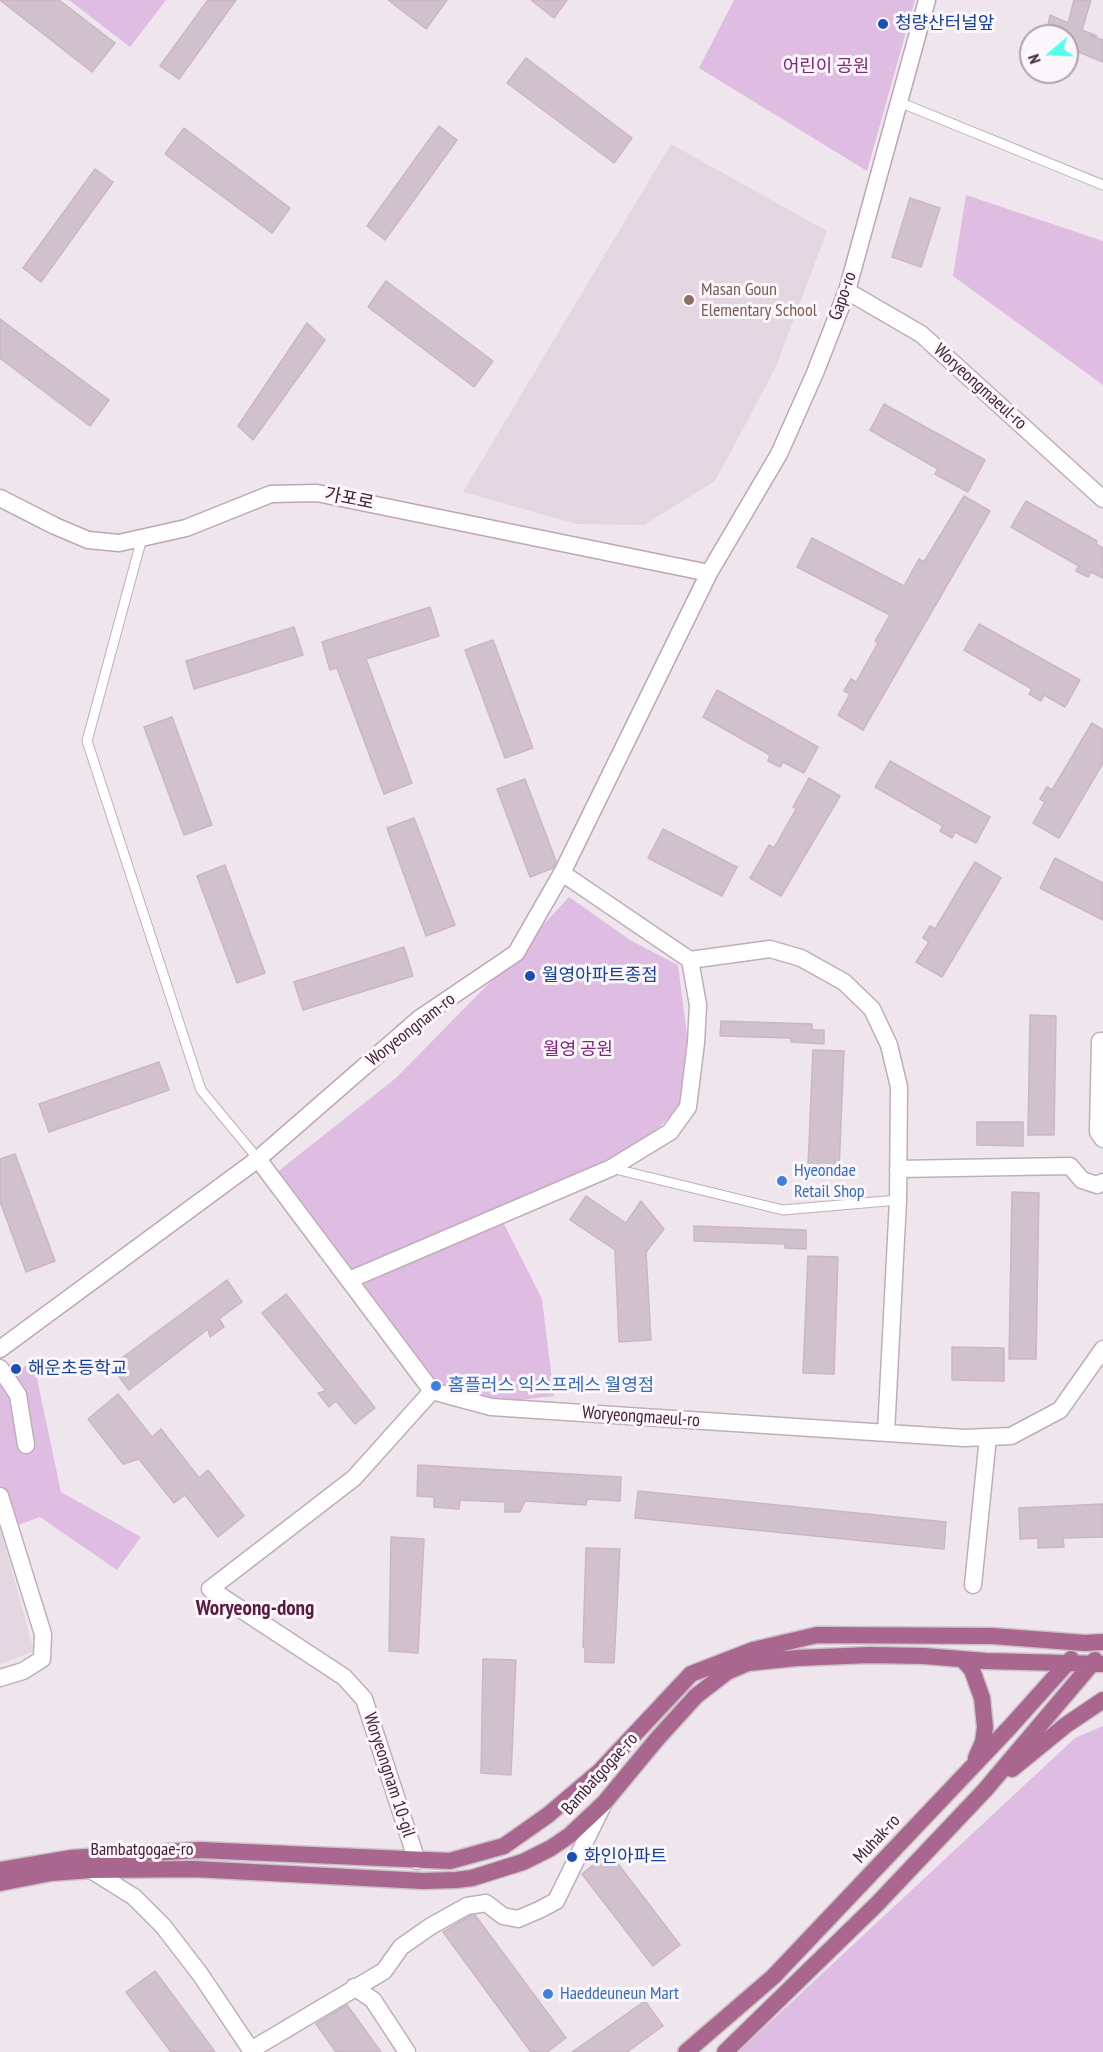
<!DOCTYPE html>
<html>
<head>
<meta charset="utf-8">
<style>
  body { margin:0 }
  #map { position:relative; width:1103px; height:2052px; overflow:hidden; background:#efe5ed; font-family:"PT Sans Narrow",sans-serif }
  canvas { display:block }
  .north { position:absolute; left:1019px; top:24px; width:60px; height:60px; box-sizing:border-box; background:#fbf6fa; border:2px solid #b2a1ac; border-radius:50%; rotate:251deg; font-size:16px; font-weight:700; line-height:24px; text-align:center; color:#442236 }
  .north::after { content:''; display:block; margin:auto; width:21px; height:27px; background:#54feed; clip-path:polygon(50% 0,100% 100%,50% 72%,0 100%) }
</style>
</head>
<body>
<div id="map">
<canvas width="1103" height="2052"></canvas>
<div class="north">N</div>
</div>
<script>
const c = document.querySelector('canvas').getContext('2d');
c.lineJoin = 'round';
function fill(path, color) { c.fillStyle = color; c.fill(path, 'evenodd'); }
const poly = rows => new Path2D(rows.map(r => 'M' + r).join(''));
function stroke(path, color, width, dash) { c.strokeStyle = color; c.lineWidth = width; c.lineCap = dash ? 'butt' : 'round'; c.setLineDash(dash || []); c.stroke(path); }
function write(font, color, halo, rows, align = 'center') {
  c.font = font + ' "PT Sans Narrow","Noto Sans KR",sans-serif'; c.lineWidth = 6; c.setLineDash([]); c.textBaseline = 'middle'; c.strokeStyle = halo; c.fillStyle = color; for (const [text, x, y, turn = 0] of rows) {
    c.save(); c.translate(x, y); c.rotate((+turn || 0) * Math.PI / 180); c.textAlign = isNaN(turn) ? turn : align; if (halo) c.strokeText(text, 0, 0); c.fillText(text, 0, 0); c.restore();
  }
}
fill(poly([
  [671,144,827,231,775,369,715,481,644,525,577,524,463,492],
  [0,1528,34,1651,0,1664]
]), '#e3d6e1');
fill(poly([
  [69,0,166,0,130,47],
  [734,0,915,0,867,171,699,68],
  [966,195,1103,241,1103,385,953,276],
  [569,897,630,940,678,965,689,1050,682,1104,651,1136,506,1213,353,1270,276,1173,396,1078,498,974],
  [503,1222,542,1299,554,1396,494,1403,433,1380,358,1283],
  [33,1360,61,1492,141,1537,117,1570,40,1517,12,1527,0,1485,0,1386],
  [1103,1726,1103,2052,738,2052,1075,1738]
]), '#dfbce2');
const building = poly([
  [0,0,59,0,115,43,92,72,0,0],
  [208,0,236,0,179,79,160,66,208,0],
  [388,0,447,0,426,29,388,0],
  [531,0,567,0,554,18,531,0],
  [1074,0,1091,0,1082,30,1097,36,1090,36,1103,40,1103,62,1076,51,1071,68,1067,67,1067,36,1046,36,1050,15,1068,23,1074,0],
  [526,58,632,138,614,163,507,83,526,58],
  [439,126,457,140,385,240,367,226,439,126],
  [184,128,290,208,272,233,165,154,184,128],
  [95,169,113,182,41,282,23,268,95,169],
  [910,198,940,208,921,267,892,257,910,198],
  [386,281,493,361,474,387,368,307,386,281],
  [0,319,109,400,90,426,0,358,0,319],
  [307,323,325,340,253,440,238,426,307,323],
  [884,404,985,460,968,492,935,474,938,469,870,430,884,404],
  [964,496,990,511,863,730,838,715,850,694,844,691,851,679,856,682,878,643,875,641,890,615,797,567,812,538,904,586,919,559,924,562,964,496],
  [1026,501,1097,541,1096,544,1103,548,1103,578,1091,572,1088,577,1076,571,1079,566,1011,527,1026,501],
  [430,607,439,636,366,659,412,783,384,794,337,668,330,670,322,642,430,607],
  [979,624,1080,680,1065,707,1044,695,1041,701,1029,694,1032,689,964,650,979,624],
  [294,627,303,655,194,689,186,661,294,627],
  [493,640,533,748,505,758,465,650,493,640],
  [717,690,818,747,804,773,783,762,780,767,768,761,770,755,703,717,717,690],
  [172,717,212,825,184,835,144,727,172,717],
  [1092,723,1103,730,1103,763,1059,838,1033,823,1045,802,1040,799,1047,787,1052,790,1092,723],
  [890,761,990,817,976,843,955,832,952,838,940,831,943,826,875,787,890,761],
  [809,778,840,796,781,896,750,878,769,845,774,848,796,809,793,807,809,778],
  [525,779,556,861,553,868,530,877,497,789,525,779],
  [414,818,455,925,426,936,387,828,414,818],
  [663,829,737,867,722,896,648,858,663,829],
  [1055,858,1103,883,1103,920,1040,888,1055,858],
  [975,862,1001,878,942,977,916,962,929,942,923,938,930,926,935,929,975,862],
  [225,865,265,973,237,983,197,876,225,865],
  [404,947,413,976,303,1010,294,982,404,947],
  [1030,1015,1056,1016,1054,1135,1028,1135,1030,1015],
  [721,1021,812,1024,812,1030,824,1030,824,1044,791,1042,791,1038,720,1036,721,1021],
  [813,1050,844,1051,839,1169,808,1167,813,1050],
  [159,1062,169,1090,49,1132,39,1104,159,1062],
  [977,1122,1023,1122,1023,1146,977,1145,977,1122],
  [15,1154,55,1261,26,1272,0,1201,0,1159,15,1154],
  [1012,1192,1039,1193,1036,1359,1009,1359,1012,1192],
  [586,1196,626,1223,641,1201,664,1229,646,1252,651,1340,619,1342,615,1250,570,1220,586,1196],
  [694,1226,806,1230,806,1249,785,1248,785,1244,694,1241,694,1226],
  [808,1256,838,1257,834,1374,803,1373,808,1256],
  [227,1280,242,1302,219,1319,224,1327,210,1337,208,1329,129,1390,111,1366,227,1280],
  [286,1294,375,1408,355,1424,336,1401,329,1407,318,1393,326,1391,262,1313,286,1294],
  [952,1347,1004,1348,1004,1381,952,1380,952,1347],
  [118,1394,152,1437,161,1429,199,1478,208,1470,244,1516,218,1537,185,1495,174,1503,139,1459,123,1464,88,1419,118,1394],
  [418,1465,621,1477,620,1501,587,1499,586,1505,525,1501,520,1512,505,1512,505,1502,460,1500,459,1509,434,1507,434,1497,417,1496,418,1465],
  [638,1491,946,1522,944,1549,635,1518,638,1491],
  [1103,1504,1103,1537,1063,1538,1064,1547,1038,1548,1038,1538,1020,1539,1019,1508,1103,1504],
  [391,1537,424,1539,418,1653,389,1651,391,1537],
  [586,1548,620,1549,614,1663,585,1662,585,1647,583,1647,586,1548],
  [483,1659,516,1660,511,1775,481,1773,483,1659],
  [609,1852,680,1945,653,1966,582,1874,609,1852],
  [475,1915,566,2038,547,2052,531,2052,443,1932,470,1916,475,1915],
  [155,1971,215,2052,171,2052,126,1992,155,1971],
  [645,2001,663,2026,627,2052,572,2052,645,2001],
  [347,2005,381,2052,336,2052,316,2024,347,2005]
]);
fill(building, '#d1c1cd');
stroke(building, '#cab6c5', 1.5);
const service = poly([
  [899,102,1103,185],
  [142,538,87,741,201,1090,258,1159],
  [611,1168,783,1210,898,1200]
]);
const minor = poly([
  [847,291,921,334,1103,499],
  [562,873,690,960,770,949,801,958,844,982,872,1009,889,1045,899,1087,898,1200,886,1433],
  [1103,1041,1100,1041,1098,1132,1103,1139],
  [258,1159,432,1391,491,1407,964,1438,1011,1436,1060,1410,1103,1349],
  [898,1169,1070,1166,1082,1180,1097,1185,1103,1182],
  [349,1280,611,1168,670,1132,688,1107,696,1043,698,1005,690,960],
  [0,1368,18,1395,26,1445],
  [0,1496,43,1634,42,1659,23,1671,0,1678],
  [973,1585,988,1437],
  [417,1861,364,1699,344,1677,210,1589,354,1478,432,1391],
  [91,1870,134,1897,163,1926,200,1974,251,2050,384,1971,401,1947,431,1926,467,1906,486,1903,503,1916,518,1919,539,1910,556,1901,603,1805],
  [354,1987,373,2000,407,2052]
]);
const secondary = poly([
  [0,498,55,526,88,540,119,543,186,528,271,494,317,493,709,573],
  [0,1349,258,1159,420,1018,516,953,562,873,709,573,779,454,815,373,847,291,927,0]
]);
const primary = poly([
  [963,1660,972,1670,982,1698,985,1727,983,1742,976,1758],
  [1012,1769,1066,1725,1103,1700],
  [0,1870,71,1858,199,1850,450,1861,504,1846,548,1815,600,1771,691,1674,753,1650,817,1635,992,1636,1085,1643,1103,1642],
  [0,1883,51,1873,91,1870,194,1869,423,1881,456,1880,472,1878,523,1862,551,1848,570,1835,604,1803,657,1739,696,1696,727,1672,748,1663,797,1658,870,1655,924,1656,986,1661,1103,1664],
  [686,2052,773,1977,1010,1727,1071,1659],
  [725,2052,877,1904,985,1790,1095,1660]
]);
stroke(service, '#bfaeba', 11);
stroke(minor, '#bfaeba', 19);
stroke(secondary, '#bfa5b7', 19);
stroke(primary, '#cbc1c7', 19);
stroke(service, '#fff', 9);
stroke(minor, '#fff', 16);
stroke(secondary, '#fff', 16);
stroke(primary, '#a9668e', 16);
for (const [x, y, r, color] of [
  [883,24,6,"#1a4fb4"],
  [689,300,6,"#8d6e63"],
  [530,976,6,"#1a4fb4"],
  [782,1181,6,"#3f7fe0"],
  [16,1369,6,"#1a4fb4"],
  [436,1386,6,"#3f7fe0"],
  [572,1857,6,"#1a4fb4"],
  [548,1994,6,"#3f7fe0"]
]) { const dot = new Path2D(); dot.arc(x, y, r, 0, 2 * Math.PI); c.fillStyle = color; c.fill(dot); stroke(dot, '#fbf6fa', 2); }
write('18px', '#164399', '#fbf6fa', [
  ["청량산터널앞",895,24],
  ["월영아파트종점",542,976],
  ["해운초등학교",28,1369],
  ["화인아파트",584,1857]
], 'left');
write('18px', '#7f287b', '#fbf6fa', [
  ["어린이 공원",826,67],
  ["월영 공원",578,1050]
]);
write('18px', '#785e54', '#fbf6fa', [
  ["Masan Goun",701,290],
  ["Elementary School",701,311]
], 'left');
write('18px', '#442236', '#fbf6fa', [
  ["Gapo-ro",843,296,-71],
  ["Woryeongmaeul-ro",980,387,42],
  ["가포로",349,499,11],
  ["Woryeongnam-ro",411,1030,-38],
  ["Woryeongmaeul-ro",641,1417,4],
  ["Bambatgogae-ro",600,1774,-48],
  ["Woryeongnam 10-gil",389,1775,72],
  ["Muhak-ro",877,1839,-47],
  ["Bambatgogae-ro",142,1850]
]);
write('18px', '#366cbe', '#fbf6fa', [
  ["Hyeondae",794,1171],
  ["Retail Shop",794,1192],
  ["홈플러스 익스프레스 월영점",448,1386],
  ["Haeddeuneun Mart",560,1994]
], 'left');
write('bold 21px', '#581b3f', '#fbf6fa', [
  ["Woryeong-dong",255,1609]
]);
</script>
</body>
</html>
